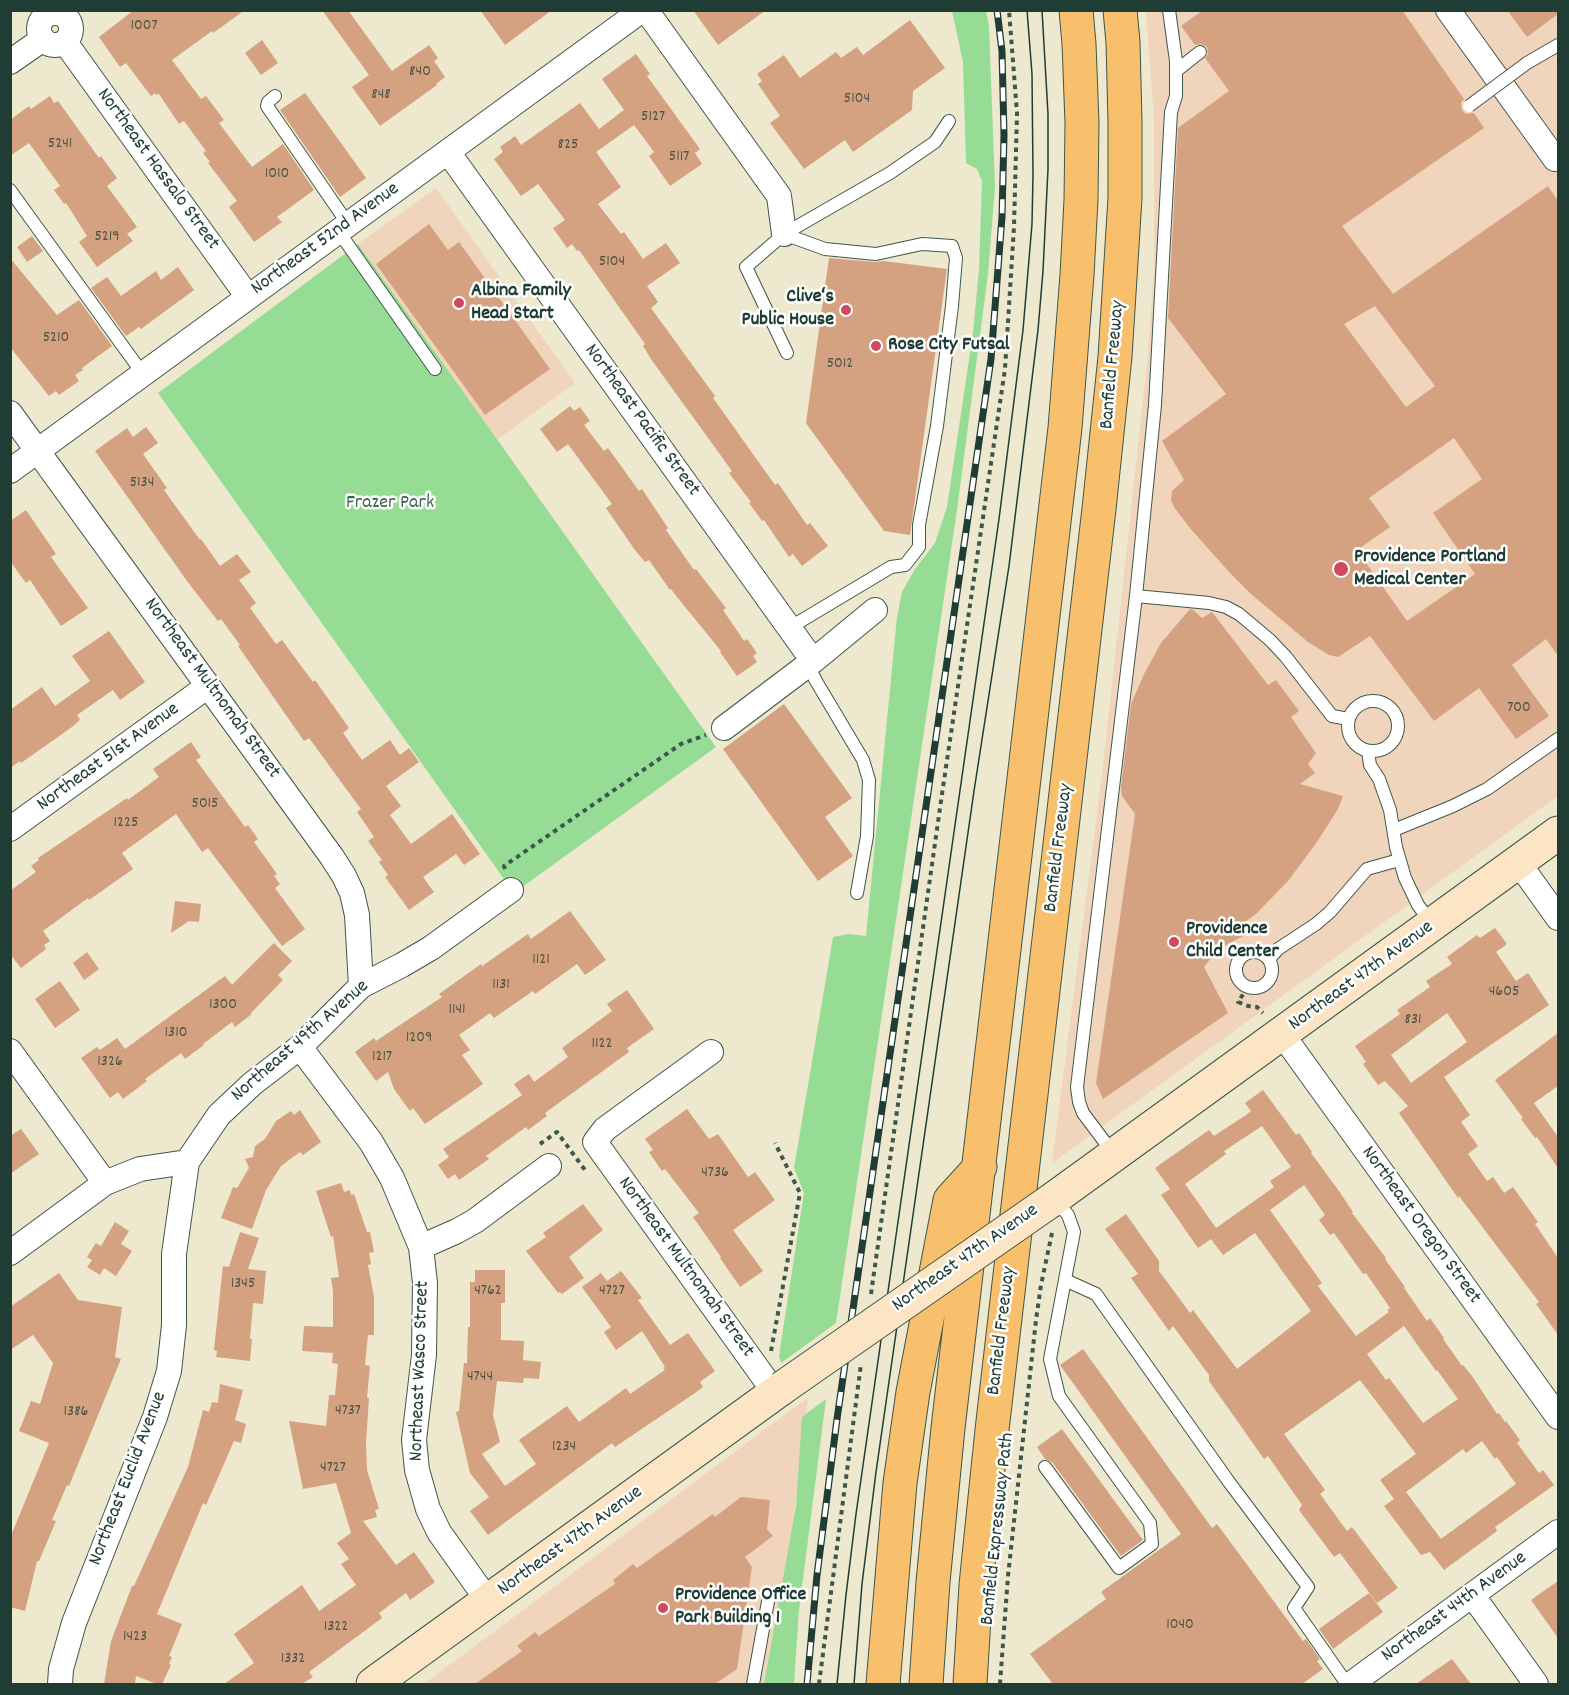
<!DOCTYPE html>
<html>
<head>
<meta charset="utf-8">
<style>
  body { margin:0 }
  #map { position:relative; width:1569px; height:1695px; overflow:hidden; background:#ede8ce; font-family:Dekko,sans-serif }
  canvas { display:block }
  .frame { position:absolute; inset:0; border:12px solid #1f3d34; pointer-events:none }
</style>
</head>
<body>
<div id="map">
<canvas width="1569" height="1695"></canvas>
<div class="frame"></div>
</div>
<script>
const c = document.querySelector('canvas').getContext('2d');
c.lineJoin = 'round';
function fill(path, color) { c.fillStyle = color; c.fill(path, 'evenodd'); }
const poly = rows => new Path2D(rows.map(r => 'M' + r).join(''));
function stroke(path, color, width, dash) { c.strokeStyle = color; c.lineWidth = width; c.lineCap = dash ? 'butt' : 'round'; c.setLineDash(dash || []); c.stroke(path); }
function write(font, color, halo, rows, align = 'center') {
  c.font = font + ' Dekko,sans-serif'; c.lineWidth = 5; c.setLineDash([]); c.textBaseline = 'middle'; c.strokeStyle = halo; c.fillStyle = color; for (const [text, x, y, turn = 0] of rows) {
    c.save(); c.translate(x, y); c.rotate((+turn || 0) * Math.PI / 180); c.textAlign = isNaN(turn) ? turn : align; if (halo) c.strokeText(text, 0, 0); c.fillText(text, 0, 0); c.restore();
  }
}
fill(poly([
  [1146,11,1558,11,1558,796,1052,1163,1102,774,1147,365,1154,269,1154,119],
  [436,188,575,383,497,440,358,244],
  [808,1398,774,1684,424,1684,768,1427]
]), '#f0d5bc');
fill(poly([
  [952,11,986,11,989,26,995,187,988,274,957,510,836,1323,781,1363,779,1356,804,1193,794,1168,833,937,849,934,866,936,897,617,902,592,915,569,935,543,947,507,973,333,979,269,982,181,977,169,966,163,963,62],
  [358,244,716,747,514,893,158,393],
  [826,1399,799,1610,794,1684,764,1684,796,1506,802,1417]
]), '#96dc95');
fill(poly([
  [134,10,245,10,213,33,212,31,172,60,201,99,206,96,224,120,219,123,252,167,283,144,314,190,277,217,282,222,254,242,229,207,237,201,208,163,210,162,203,153,206,151,184,121,179,124,159,94,156,95,155,93,151,96,126,63,120,67,99,37],
  [322,10,348,10,392,71,429,45,438,58,434,61,445,77,436,84,437,85,380,126,352,87,369,75],
  [480,10,552,10,505,45],
  [693,10,766,10,718,45],
  [1203,10,1402,10,1464,99,1461,103,1462,110,1466,114,1474,113,1484,128,1342,226,1393,294,1548,186,1558,201,1558,656,1546,639,1512,665,1549,716,1516,739,1479,688,1434,721,1370,636,1338,657,1329,655,1308,642,1251,594,1230,573,1189,527,1174,507,1171,500,1172,491,1184,480,1162,441,1226,394,1168,318,1178,128,1229,91,1205,58,1208,54,1207,47,1202,44,1195,45,1181,26],
  [1375,306,1435,386,1406,407,1344,324],
  [1454,438,1482,479,1433,513,1475,574,1407,621,1357,550,1390,527,1369,498],
  [1507,10,1558,10,1558,14,1527,37],
  [910,20,945,68,913,91,912,110,853,152,845,140,804,169,770,123,780,116,758,84,762,81,757,74,784,55,800,78,836,52,841,58,857,47,863,55],
  [262,40,278,63,261,75,245,53],
  [636,54,650,74,647,76,700,149,695,153,702,164,670,186,649,156,654,152,634,125,596,152,621,187,598,204,621,234,624,232,643,259,666,243,680,263,647,286,658,302,651,308,715,396,713,398,775,485,778,483,807,525,810,523,828,546,802,566,793,554,789,557,764,520,762,521,749,503,751,502,729,473,732,471,653,362,643,346,645,344,579,250,577,251,572,244,567,248,553,228,565,220,538,184,521,196,494,159,503,152,500,147,515,136,521,145,580,103,599,129,624,110,602,79],
  [305,93,366,178,340,197,280,110],
  [50,96,54,103,58,101,99,158,101,156,117,178,107,186,137,227,127,234,133,241,97,267,79,242,87,236,66,203,64,204,54,190,60,186,29,143,10,156,10,120,29,106,31,109],
  [429,224,448,250,459,242,550,369,485,415,376,264],
  [32,236,43,251,27,262,17,247],
  [10,258,57,315,79,300,112,346,82,368,83,370,75,375,79,381,59,395,56,391,49,396,10,347],
  [829,258,875,262,884,261,947,269,910,535,884,531,806,423],
  [178,267,194,290,141,329,139,327,126,336,91,288,107,277,121,296,156,271,161,280],
  [570,406,574,411,580,407,590,421,584,425,604,451,608,448,639,491,642,489,668,528,666,530,694,570,696,569,726,608,723,610,744,641,747,639,757,653,753,656,757,662,737,676,720,652,721,651,677,597,671,589,670,590,649,560,645,562,635,550,606,508,612,504,568,444,557,452,540,429],
  [146,427,158,443,143,454,167,488,164,490,200,540,201,539,220,566,237,554,251,572,239,580,256,603,250,608,276,644,282,640,313,682,315,680,349,728,343,733,362,760,390,740,400,755,409,748,419,762,386,786,401,806,390,815,411,844,452,814,480,854,464,865,456,854,423,877,434,892,409,910,385,877,388,875,379,862,382,860,368,841,374,837,357,812,361,809,309,738,304,741,238,646,240,645,221,619,218,621,187,581,95,451,127,428,133,437],
  [26,510,56,554,51,557,88,608,61,626,30,580,26,583,10,561,10,521],
  [1190,609,1193,610,1202,618,1212,612,1268,685,1276,680,1299,711,1291,717,1316,753,1308,764,1315,773,1300,784,1343,796,1338,809,1317,842,1288,881,1256,914,1245,922,1247,934,1217,950,1204,967,1228,1013,1103,1099,1096,1083,1135,814,1122,796,1121,787,1131,704,1144,674,1161,643],
  [109,631,145,682,120,700,113,690,77,715,80,720,72,727,21,763,20,761,10,768,10,710,42,687,55,706,90,681,72,656],
  [784,704,852,798,825,817,853,856,818,881,723,749],
  [191,742,201,757,196,760,245,827,248,825,258,839,254,842,277,874,274,876,280,884,275,888,305,929,282,946,208,848,202,852,176,814,122,853,133,869,89,900,88,898,43,931,50,941,44,945,46,949,21,968,10,954,10,891,36,872,31,866,39,860,38,858,127,798,128,800,159,777,153,769],
  [175,901,201,904,199,922,189,921,171,933],
  [570,911,606,960,585,975,577,964,535,994,533,991,494,1018,490,1013,459,1035,470,1050,462,1055,483,1084,425,1124,413,1108,410,1111,394,1089,388,1072,376,1081,355,1052,374,1038,376,1041,442,997,439,994,481,964,482,966,528,934,531,939],
  [1495,928,1507,944,1496,952,1516,981,1528,973,1549,1005,1444,1077,1470,1115,1461,1122,1478,1146,1468,1154,1487,1181,1493,1177,1504,1193,1513,1187,1538,1222,1535,1224,1558,1258,1558,1335,1536,1304,1539,1302,1459,1196,1458,1198,1399,1113,1408,1106,1385,1081,1378,1085,1363,1064,1366,1062,1355,1046,1400,1014,1397,1010,1430,987,1426,981,1452,964,1447,957,1477,935,1480,938],
  [1447,1013,1467,1042,1411,1083,1391,1055],
  [274,943,292,961,278,975,283,980,251,1013,252,1014,235,1027,232,1022,203,1044,204,1045,185,1059,181,1053,145,1079,147,1081,123,1099,118,1092,110,1098,81,1058,97,1047,100,1050,117,1038,125,1049,225,976,232,985],
  [87,952,99,969,84,980,73,963],
  [60,981,80,1010,55,1028,35,999],
  [627,990,654,1029,627,1048,629,1052,545,1113,547,1116,528,1130,526,1127,486,1156,489,1159,459,1180,455,1174,448,1179,438,1165,449,1157,443,1149,522,1095,514,1084,529,1074,534,1082,568,1057,562,1048,612,1011,607,1004],
  [1558,1033,1558,1086,1534,1103,1558,1137,1558,1168,1537,1137,1535,1138,1521,1119,1523,1118,1495,1080],
  [1263,1090,1296,1135,1299,1133,1312,1152,1311,1153,1339,1191,1353,1212,1352,1213,1386,1258,1385,1259,1405,1287,1404,1288,1427,1321,1430,1318,1444,1338,1443,1339,1462,1366,1463,1365,1472,1376,1497,1414,1499,1413,1505,1422,1506,1421,1520,1440,1517,1443,1539,1473,1543,1470,1554,1485,1495,1527,1497,1531,1444,1570,1430,1552,1421,1555,1384,1506,1394,1499,1380,1480,1416,1454,1360,1380,1284,1434,1325,1490,1320,1494,1347,1531,1352,1527,1398,1588,1377,1603,1340,1553,1334,1557,1299,1510,1302,1505,1268,1456,1264,1459,1209,1381,1209,1375,1173,1326,1169,1331,1131,1278,1138,1274,1105,1229,1126,1214,1159,1261,1159,1271,1190,1313,1193,1310,1237,1369,1311,1311,1255,1233,1223,1255,1211,1239,1198,1248,1161,1195,1170,1189,1155,1168,1209,1130,1214,1136,1246,1115,1251,1111,1245,1103],
  [1262,1126,1291,1167,1270,1181,1274,1187,1216,1228,1185,1184,1226,1154,1224,1151],
  [1304,1185,1325,1215,1319,1220,1330,1235,1334,1233,1363,1274,1366,1273,1390,1308,1387,1310,1389,1312,1356,1336,1318,1286,1322,1283,1270,1210],
  [1404,1326,1436,1371,1437,1370,1458,1399,1423,1423,1389,1378,1386,1380,1367,1354],
  [1482,1441,1495,1459,1497,1457,1516,1484,1441,1539,1406,1492,1463,1449,1466,1453],
  [687,1109,709,1139,718,1134,748,1177,755,1172,775,1200,733,1230,763,1271,740,1287,720,1258,721,1257,693,1217,699,1213,665,1169,662,1171,649,1152,653,1150,645,1139],
  [300,1110,321,1142,303,1155,300,1152,281,1166,266,1190,252,1229,221,1218,233,1187,237,1188,249,1168,245,1159,253,1157,255,1146,265,1139,276,1121,291,1111,294,1115],
  [21,1129,39,1154,10,1174,10,1136],
  [341,1183,344,1192,350,1190,351,1195,354,1194,367,1232,370,1232,374,1252,369,1253,371,1264,368,1265,374,1297,374,1335,368,1335,365,1365,370,1366,367,1398,369,1398,366,1442,367,1470,379,1509,375,1510,377,1517,363,1521,396,1565,414,1552,435,1582,410,1600,406,1593,379,1613,382,1618,309,1672,313,1677,302,1684,224,1684,254,1663,234,1634,302,1585,319,1611,356,1585,341,1564,349,1559,337,1543,351,1533,336,1483,303,1489,289,1421,326,1426,329,1395,335,1395,338,1364,332,1363,333,1353,302,1351,304,1326,333,1327,333,1291,331,1278,339,1277,333,1236,331,1237,316,1191],
  [583,1204,603,1230,569,1257,584,1278,562,1294,560,1292,558,1293,526,1251,546,1237,543,1233],
  [115,1222,129,1231,121,1244,132,1251,116,1276,104,1268,100,1275,87,1267,92,1260,87,1257,96,1243,101,1246],
  [240,1232,259,1238,248,1269,266,1271,263,1304,253,1303,250,1339,252,1339,250,1361,216,1357,217,1351,214,1350,223,1266,229,1267],
  [475,1270,505,1270,505,1303,501,1303,501,1340,524,1341,523,1360,541,1362,539,1379,524,1378,523,1383,497,1381,493,1415,500,1442,482,1454,505,1486,536,1464,519,1440,567,1406,579,1422,626,1388,630,1394,665,1370,663,1368,665,1367,642,1331,616,1350,604,1332,611,1327,582,1287,601,1273,607,1281,621,1271,642,1298,638,1300,670,1345,688,1333,715,1371,700,1382,703,1387,695,1393,615,1447,612,1443,488,1535,470,1511,489,1497,470,1473,456,1412,459,1411,464,1363,467,1363,468,1327,470,1327,470,1282,475,1282],
  [59,1273,78,1300,122,1307,115,1357,121,1359,69,1486,67,1485,52,1520,56,1521,39,1561,37,1561,25,1611,10,1607,10,1538,49,1443,19,1431,31,1401,40,1404,53,1363,33,1335,10,1350,10,1307],
  [1083,1349,1212,1528,1217,1524,1303,1641,1306,1639,1320,1659,1317,1661,1323,1669,1302,1684,1053,1684,1030,1654,1106,1599,1101,1592,1181,1534,1060,1365],
  [220,1384,243,1390,235,1420,246,1424,241,1443,234,1441,206,1505,203,1503,157,1614,182,1624,169,1656,172,1657,169,1664,171,1665,162,1684,157,1684,136,1676,135,1684,104,1684,111,1641,132,1586,134,1586,188,1467,203,1410,209,1412,212,1402,218,1403],
  [1062,1429,1143,1540,1121,1556,1052,1462,1045,1459,1037,1447],
  [741,1497,770,1500,767,1529,773,1536,745,1557,752,1567,737,1669,715,1684,475,1684,522,1651,517,1646,535,1632,539,1636,615,1584,613,1580,633,1564,637,1568,713,1514,715,1517],
  [1558,1581,1558,1638,1531,1600],
  [1369,1593,1383,1612,1333,1649,1319,1629],
  [1452,1659,1471,1684,1416,1684]
]), '#d4a281');
const lane = poly([
  [1527,63,1558,45],
  [1176,71,1200,52],
  [275,96,268,102,267,106,348,224],
  [10,190,143,374],
  [339,232,435,369],
  [784,234,825,249,876,254,922,244,952,246,956,258,952,306,937,426,919,525,919,547,905,565,891,567,789,628],
  [787,353,746,267,784,234,890,173,935,142,949,121],
  [1136,596,1209,603,1226,607,1239,614,1270,640,1286,657,1332,716,1349,719],
  [808,665,816,681,863,760,869,780,867,836,857,893],
  '1348 726a25 25 0 1 1 50 0a25 25 0 1 1-50 0Z',
  [1368,751,1370,765,1379,779,1390,810,1396,847,1405,878,1418,905,1432,924],
  [1394,830,1453,806,1487,789,1558,739],
  '1236 970a18 18 0 1 1 36 0a18 18 0 1 1-36 0Z',
  [1269,959,1278,949,1316,924,1330,912,1367,869,1399,860],
  [1113,1153,1083,1113,1079,1102,1077,1087,1136,596,1155,405,1171,112,1176,96,1176,61,1169,10],
  [1065,1280,1096,1294,1229,1482,1308,1587,1294,1608,1347,1684],
  [1045,1467,1119,1568,1152,1544,1150,1523,1059,1396,1050,1359,1074,1232,1068,1215,1055,1200],
  [753,1684,769,1596]
]);
const street = poly([
  [646,10,779,196,784,234],
  [1448,10,1555,159,1558,157],
  '39 29a16 16 0 1 1 32 0a16 16 0 1 1-32 0Z',
  [65,42,248,297],
  [10,62,43,39],
  [448,152,813,661],
  [10,413,332,857,344,876,352,893,357,915,361,986],
  [10,471,642,10],
  [724,728,813,661,875,610],
  [10,829,208,686],
  [1518,862,1558,918],
  [1282,1034,1558,1417],
  [300,1047,371,1142,392,1178,421,1247,425,1283,424,1355,414,1440,417,1470,428,1509,439,1532,488,1601],
  [10,1051,105,1183],
  [711,1052,605,1129,595,1142,775,1393],
  [421,1247,457,1231,475,1221,549,1166],
  [10,1253,105,1183,140,1169,187,1162,219,1115,252,1084,300,1047,361,986,402,965,431,948,511,890],
  [1473,1596,1536,1684],
  [60,1684,61,1669,74,1623,155,1417,169,1371,174,1325,174,1254,187,1162],
  [1351,1684,1558,1532]
]);
const secondary = poly([
  [1049,1202,1558,833],
  [373,1684,782,1388]
]);
const highway = poly([
  [883,1684,900,1483,913,1392,950,1200,980,1167],
  [926,1684,933,1582,948,1428,1065,428,1077,275,1081,200,1082,123,1079,44,1076,10],
  [970,1684,976,1585,992,1430,1099,509,1115,357,1125,198,1125,122,1123,42,1120,10]
]);
stroke(lane, '#3e574b', 14);
stroke(street, '#3e574b', 26);
stroke(secondary, '#3e574b', 35);
stroke(highway, '#3e574b', 35);
stroke(poly([
  [505,869,504,866,681,744,706,735],
  [1248,987,1238,1002,1248,1006,1257,1007,1263,1013],
  [540,1144,557,1132,585,1170],
  [871,1294,942,794,1005,369,1014,227,1017,113,1009,10],
  [771,1351,800,1193,775,1143],
  [819,1684,861,1364],
  [1000,1684,1008,1576,1036,1320,1041,1285,1052,1233]
]), '#3e574b', 4, [4.5, 4.5]);
stroke(lane, '#fff', 12);
stroke(street, '#fff', 24);
stroke(secondary, '#fce5c4', 33);
stroke(highway, '#f8bf6c', 33);
stroke(poly([
  [837,1684,846,1595,856,1514,999,519,1023,330,1032,224,1033,175,1032,74,1027,10],
  [854,1684,862,1584,876,1472,974,791,1009,566,1038,330,1043,271,1048,169,1048,114,1042,10]
]), '#1f3d34', 1.5);
const rail = poly([
  [807,1684,817,1575,837,1419,991,359,1002,217,1004,135,1002,51,997,10]
]);
stroke(rail, '#1f3d34', 7);
stroke(rail, '#fff', 4.5, [14]);
const laneBridge = poly([
  [1469,106,1527,63]
]);
const secondaryBridge = poly([
  [782,1388,1049,1202]
]);
stroke(laneBridge, '#3e574b', 14, []);
stroke(secondaryBridge, '#3e574b', 35, []);
stroke(laneBridge, '#fff', 12);
stroke(secondaryBridge, '#fce5c4', 33);
for (const [x, y, r, color] of [
  [459,303,6,"#d1495b"],
  [846,310,6,"#d1495b"],
  [876,346,6,"#d1495b"],
  [1341,569,8,"#d1495b"],
  [1174,942,6,"#d1495b"],
  [663,1608,6,"#d1495b"]
]) { const dot = new Path2D(); dot.arc(x, y, r, 0, 2 * Math.PI); c.fillStyle = color; c.fill(dot); stroke(dot, '#fff', 2); }
write('16px', '#4c5647', null, [
  ["1007",144,27],
  ["840",420,73],
  ["848",381,96],
  ["5104",857,100],
  ["5127",653,118],
  ["5241",60,145],
  ["825",568,146],
  ["5117",679,158],
  ["1010",277,175],
  ["5219",107,238],
  ["5104",612,263],
  ["5210",56,339],
  ["5012",840,365],
  ["5134",142,484],
  ["700",1519,709],
  ["5015",205,805],
  ["1225",126,824],
  ["1121",541,961],
  ["1131",501,986],
  ["4605",1504,993],
  ["1300",223,1006],
  ["1141",457,1011],
  ["831",1413,1021],
  ["1310",176,1034],
  ["1209",419,1039],
  ["1122",602,1045],
  ["1217",382,1058],
  ["1326",110,1063],
  ["4736",715,1174],
  ["1345",243,1285],
  ["4762",488,1292],
  ["4727",612,1292],
  ["4744",480,1378],
  ["4737",348,1412],
  ["1386",76,1413],
  ["1234",564,1448],
  ["4727",333,1469],
  ["1040",1180,1626],
  ["1322",336,1628],
  ["1423",135,1638],
  ["1332",293,1660]
]);
write('20px', '#1f3d34', '#fff', [
  ["Northeast Hassalo Street",157,170,54],
  ["Northeast 52nd Avenue",326,240,-36],
  ["Banfield Freeway",1114,365,-85],
  ["Northeast Pacific Street",641,421,54],
  ["Northeast Multnomah Street",211,689,54],
  ["Northeast 51st Avenue",109,758,-36],
  ["Banfield Freeway",1060,848,-83],
  ["Northeast 47th Avenue",1362,977,-36],
  ["Northeast 49th Avenue",301,1042,-41],
  ["Northeast Oregon Street",1420,1226,54],
  ["Northeast 47th Avenue",966,1259,-35],
  ["Northeast Multnomah Street",685,1268,54],
  ["Banfield Freeway",1003,1331,-83],
  ["Northeast Wasco Street",421,1371,-88],
  ["Northeast Euclid Avenue",129,1479,-69],
  ["Banfield Expressway Path",999,1529,-84],
  ["Northeast 47th Avenue",571,1542,-36],
  ["Northeast 44th Avenue",1455,1608,-36]
]);
write('bold 20px', '#1f3d34', '#fff', [
  ["Albina Family",471,292],
  ["Head Start",471,315],
  ["Clive‘s",834,298,"right"],
  ["Public House",834,321,"right"],
  ["Rose City Futsal",888,346],
  ["Providence Portland",1354,558],
  ["Medical Center",1354,581],
  ["Providence",1186,930],
  ["Child Center",1186,953],
  ["Providence Office",675,1596],
  ["Park Building 1",675,1619]
], 'left');
write('20px', '#3d654c', '#fff', [
  ["Frazer Park",390,504]
]);
</script>
</body>
</html>
